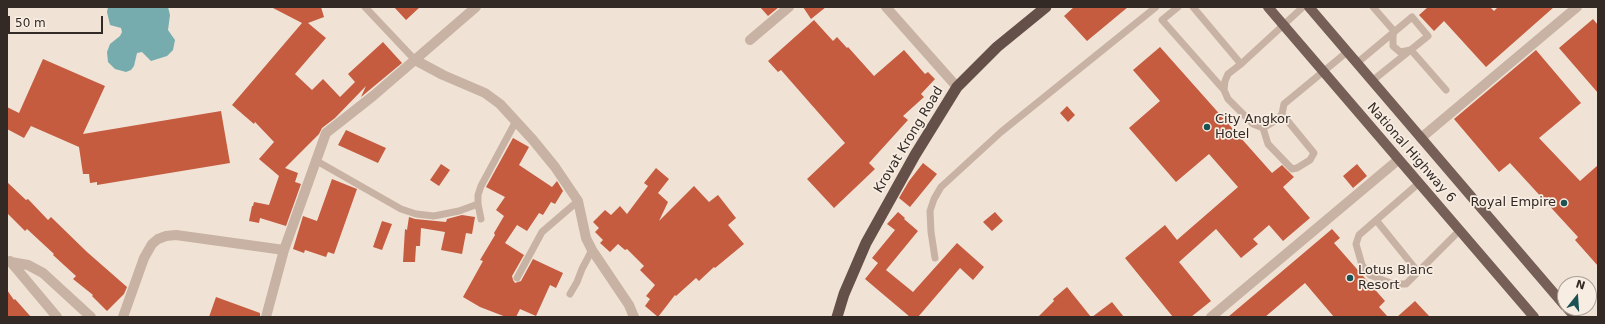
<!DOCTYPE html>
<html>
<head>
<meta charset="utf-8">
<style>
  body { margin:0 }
  #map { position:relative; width:1605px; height:324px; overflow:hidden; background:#f0e3d6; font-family:"DejaVu Sans",sans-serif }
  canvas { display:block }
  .frame { position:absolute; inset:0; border:8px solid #332925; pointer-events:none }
  .north { position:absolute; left:1557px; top:276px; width:40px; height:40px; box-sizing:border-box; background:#f8ede2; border:1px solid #a99f96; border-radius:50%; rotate:17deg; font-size:11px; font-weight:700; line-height:16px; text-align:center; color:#332925 }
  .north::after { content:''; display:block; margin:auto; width:14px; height:18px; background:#1b5253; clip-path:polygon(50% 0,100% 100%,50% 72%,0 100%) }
  .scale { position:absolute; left:8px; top:16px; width:95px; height:18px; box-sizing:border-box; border:2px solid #332925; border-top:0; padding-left:5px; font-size:12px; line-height:14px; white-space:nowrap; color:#332925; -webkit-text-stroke:3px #f8ede2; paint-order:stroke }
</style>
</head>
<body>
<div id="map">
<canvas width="1605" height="324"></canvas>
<div class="frame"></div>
<div class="north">N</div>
<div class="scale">50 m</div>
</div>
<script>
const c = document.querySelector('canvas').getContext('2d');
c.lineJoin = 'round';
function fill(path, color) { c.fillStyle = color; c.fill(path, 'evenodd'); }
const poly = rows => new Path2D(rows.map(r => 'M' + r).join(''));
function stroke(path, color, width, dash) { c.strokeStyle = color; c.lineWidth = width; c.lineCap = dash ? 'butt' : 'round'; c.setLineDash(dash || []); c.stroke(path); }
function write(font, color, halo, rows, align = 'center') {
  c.font = font + ' "DejaVu Sans",sans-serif'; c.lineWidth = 3.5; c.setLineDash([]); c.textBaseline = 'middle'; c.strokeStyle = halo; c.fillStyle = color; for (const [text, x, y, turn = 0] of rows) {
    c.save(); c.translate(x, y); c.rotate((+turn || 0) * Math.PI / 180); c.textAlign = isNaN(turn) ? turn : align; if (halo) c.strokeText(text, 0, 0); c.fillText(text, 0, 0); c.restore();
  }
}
fill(poly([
  [108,7,168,7,170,15,168,30,175,40,173,50,167,56,151,61,142,52,137,53,134,66,131,70,126,72,115,69,108,62,107,52,110,44,120,36,122,32,121,28,110,25,107,12]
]), '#76acad');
fill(poly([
  [271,7,321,7,324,17,308,23,326,38,295,74,312,90,323,79,340,97,355,82,348,74,383,42,402,63,361,97,366,86,335,118,322,128,319,134,285,168,298,173,295,182,301,184,286,226,260,218,259,223,249,221,252,206,253,206,254,202,269,205,279,176,259,159,274,142,255,122,254,124,232,105,302,23],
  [394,7,420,7,406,20],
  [760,7,779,7,768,16],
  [803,7,826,7,811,19],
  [1074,7,1128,7,1087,41,1064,16],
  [1428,7,1490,7,1494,11,1498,7,1554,7,1486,67,1444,21,1434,31,1419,15],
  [1593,19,1598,25,1598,93,1559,48],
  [814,20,833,41,837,37,847,48,848,47,874,76,904,50,925,74,928,72,935,79,921,94,924,97,903,116,908,120,869,163,875,169,834,208,807,179,845,143,781,70,778,72,768,61],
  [1160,47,1272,173,1282,165,1294,177,1283,187,1310,218,1283,241,1269,225,1253,239,1258,244,1241,258,1216,229,1179,262,1211,301,1191,317,1173,317,1125,258,1165,225,1177,240,1238,187,1209,154,1176,182,1129,128,1160,101,1133,70],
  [1536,50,1581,103,1539,138,1580,181,1598,165,1598,266,1575,240,1578,237,1510,163,1499,172,1454,119],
  [43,59,105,86,83,134,221,111,230,163,97,185,97,182,90,183,89,174,83,174,79,147,31,126,24,138,7,129,7,107,19,113],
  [1067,106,1075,115,1068,122,1060,113],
  [346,130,386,148,378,163,338,145],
  [513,138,529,147,519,165,552,187,557,181,563,191,555,204,551,202,543,215,539,213,527,231,517,225,505,243,524,255,512,276,513,280,515,283,521,281,533,259,563,273,556,288,550,285,536,316,520,309,516,317,506,317,480,307,463,297,483,261,480,260,495,235,494,233,504,216,496,210,505,197,486,187],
  [923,163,937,174,910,207,899,198,909,181],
  [441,164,450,170,439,186,430,180],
  [1357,164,1367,176,1353,188,1343,176],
  [656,168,669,179,658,193,668,202,659,221,694,186,709,202,718,195,736,218,728,225,744,244,715,268,714,267,699,281,696,278,676,296,675,295,658,317,645,306,650,299,646,296,655,285,640,270,644,266,627,249,625,250,618,244,610,252,600,243,603,240,595,232,599,228,593,222,605,210,611,215,620,206,627,214,648,186,644,183],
  [332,179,357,189,334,254,328,252,326,257,305,250,304,253,293,249,303,216,317,221],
  [7,182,26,200,28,199,48,220,51,217,87,252,127,287,124,294,107,311,92,296,93,295,73,279,76,276,53,255,54,254,27,229,25,231,7,213],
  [898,212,905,218,904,219,918,231,886,270,913,292,957,243,984,267,973,280,960,268,918,317,910,317,865,279,878,263,872,258,895,230,887,224],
  [995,212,1003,221,992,231,983,222],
  [462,215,475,217,472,234,466,233,462,254,441,250,445,232,421,228,420,246,416,246,415,262,403,262,405,229,407,230,409,217,415,219,446,222,447,219],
  [382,221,392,224,382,250,373,247],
  [1332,229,1340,238,1334,243,1385,301,1379,307,1388,317,1334,317,1305,283,1265,317,1228,317],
  [1067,287,1091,317,1038,317,1054,301,1053,299],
  [7,290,14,300,15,299,31,317,7,317],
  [216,297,260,313,260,317,209,317],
  [1415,301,1430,317,1397,317],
  [1112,302,1124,317,1092,317]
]), '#c55b3f');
stroke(poly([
  [365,7,415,60],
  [1178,7,1162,20,1224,90],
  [1193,7,1241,64],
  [1303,7,1241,64,1228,74,1225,81,1224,90,1228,99,1253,124,1263,128,1275,121,1282,114,1284,104,1347,52],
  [1373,7,1394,31,1393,36,1393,46,1400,52,1411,50,1446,90],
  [1357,63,1412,17,1428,36,1372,81],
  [1263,128,1268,144,1292,169,1297,168,1310,160,1314,153,1282,114],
  [315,160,401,209,416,214,434,216,459,211,478,204],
  [1419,183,1359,235,1356,244,1362,265,1370,275,1393,284,1406,284,1460,230],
  [481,219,478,204,478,195,481,186,516,121],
  [1376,220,1418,272],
  [935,258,931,232,930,211,934,199,941,187,1001,132,1156,7],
  [517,278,542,232,578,201],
  [570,294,577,282,582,269,592,250]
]), '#c8b2a3', 7);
stroke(poly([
  [886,7,957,87],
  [750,40,789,7],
  [415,60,443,75,485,93,500,104,533,140,555,167,578,201,586,238,592,250,629,305,634,317],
  [1421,138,1577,7],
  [10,261,57,317],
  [11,262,28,265,43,273,91,317],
  [123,317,144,258,152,244,158,239,166,236,176,235,284,250],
  [266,317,284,250,326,133,373,96,476,7],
  [1211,317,1398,160]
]), '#c8b2a3', 10);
stroke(poly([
  [1268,7,1534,317],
  [1309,7,1565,306],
  [1567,308,1575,317]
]), '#755f56', 10);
stroke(poly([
  [837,317,844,294,866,243,915,155,957,87,997,47,1046,7]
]), '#645049', 11);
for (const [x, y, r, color] of [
  [1207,127,4,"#1b5253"],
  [1564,203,4,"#1b5253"],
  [1350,278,4,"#1b5253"]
]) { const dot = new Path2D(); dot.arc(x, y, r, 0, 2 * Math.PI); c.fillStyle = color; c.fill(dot); stroke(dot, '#f8ede2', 1.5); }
write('13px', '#332925', '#f8ede2', [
  ["City Angkor",1215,120],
  ["Hotel",1215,135],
  ["Royal Empire",1556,203,"right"],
  ["Lotus Blanc",1358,271],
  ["Resort",1358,286]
], 'left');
write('13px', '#332925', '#f8ede2', [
  ["Krovat Krong Road",909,140,-59],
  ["National Highway 6",1411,153,49]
]);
</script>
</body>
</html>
